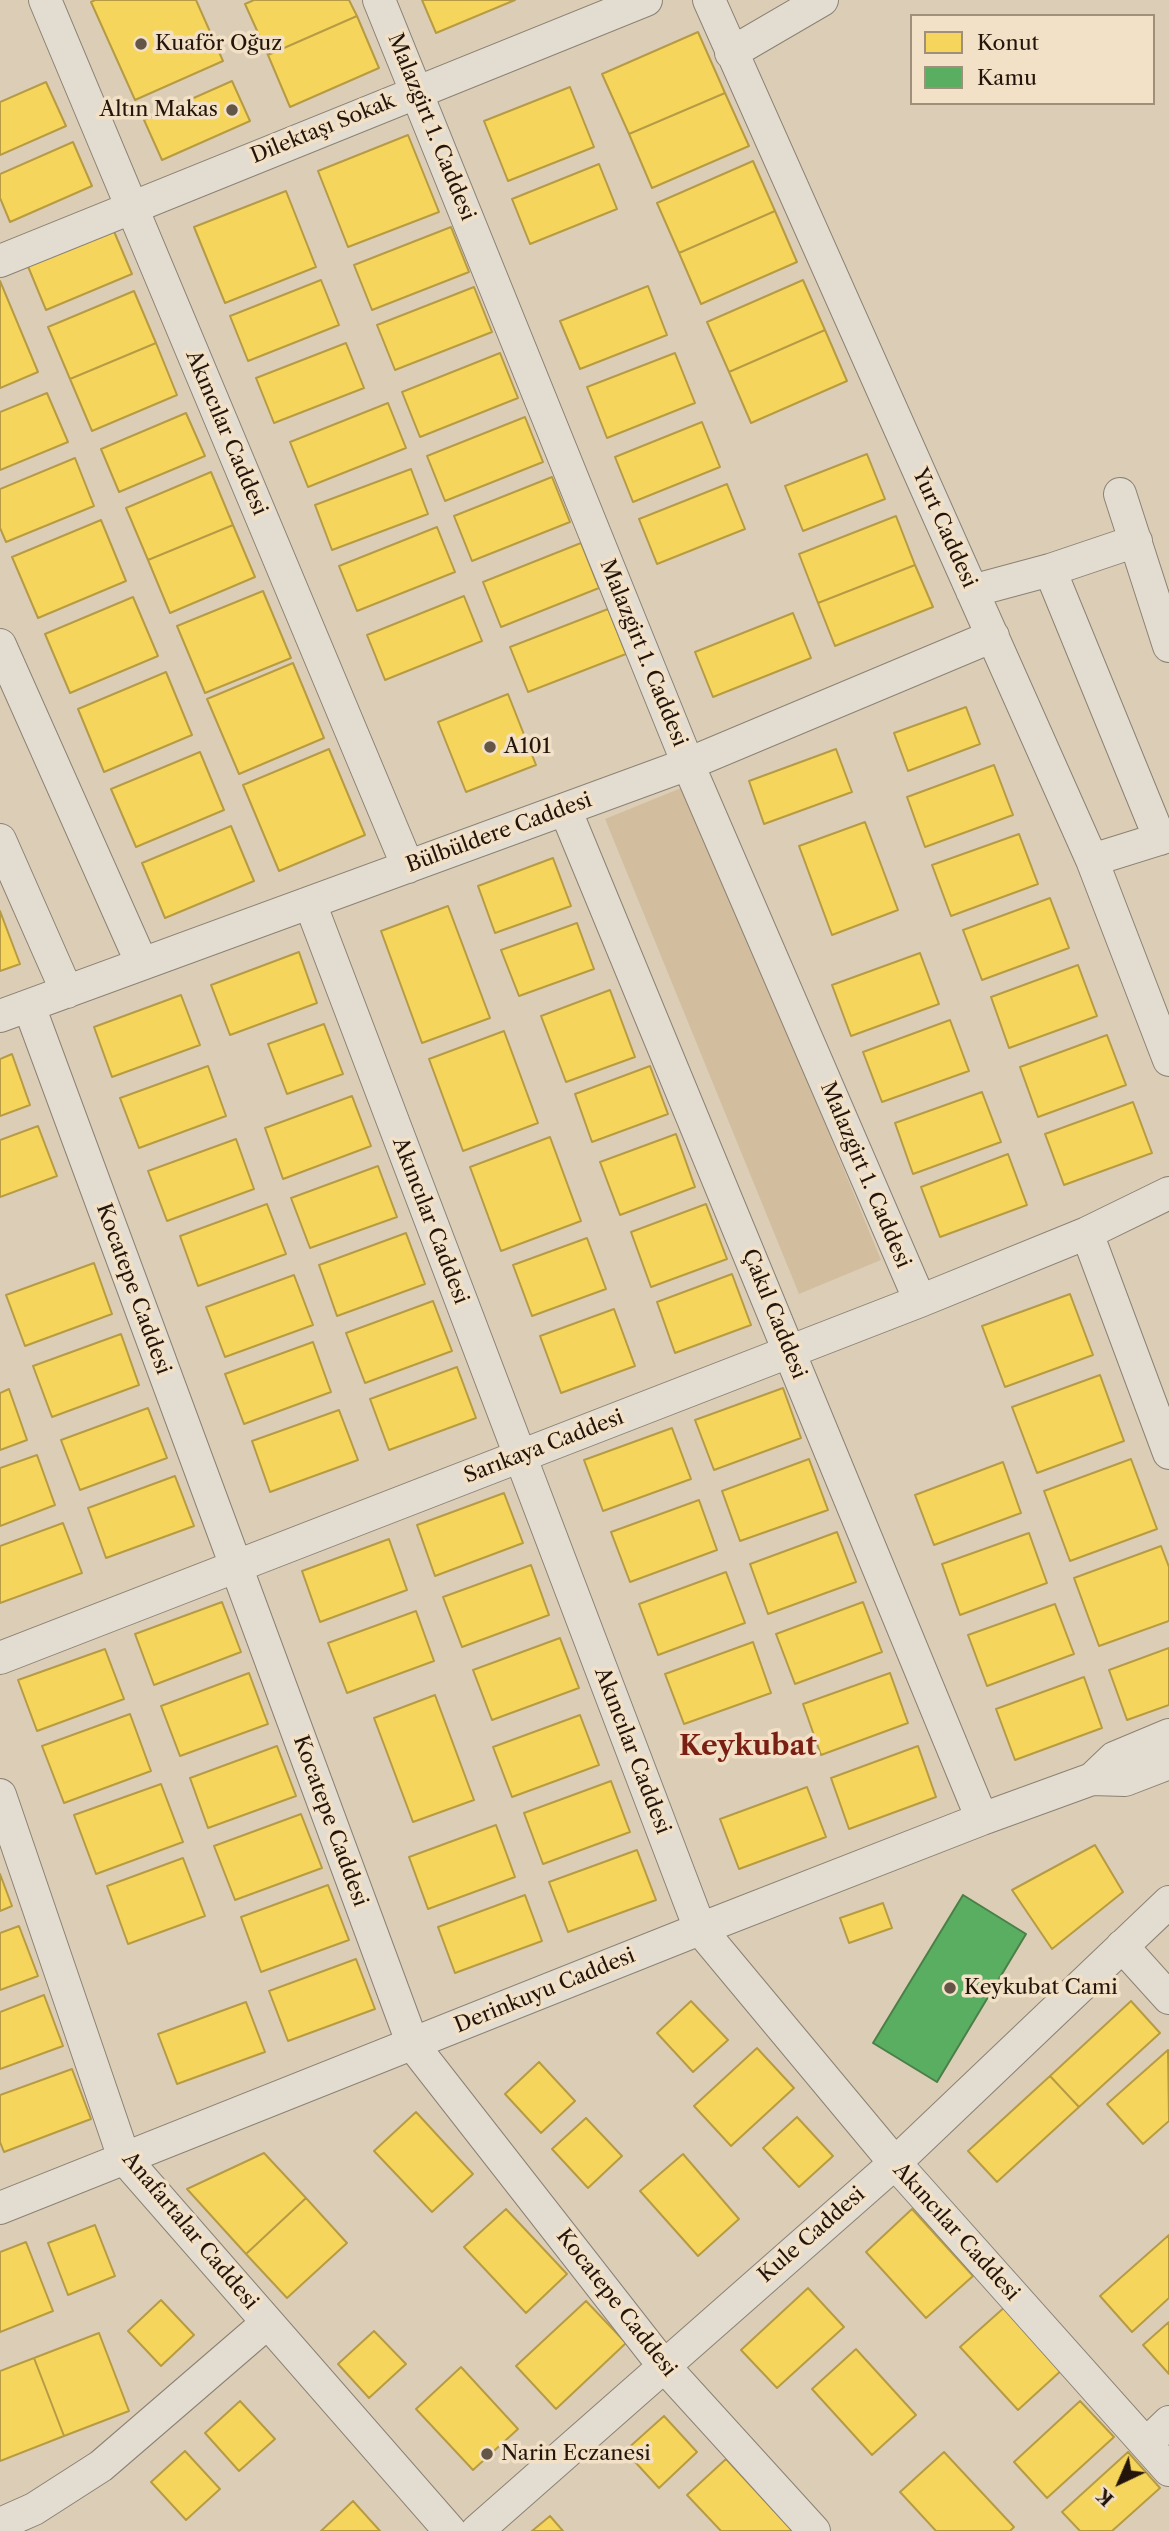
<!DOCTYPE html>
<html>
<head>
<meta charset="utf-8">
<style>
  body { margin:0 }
  #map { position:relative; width:1169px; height:2531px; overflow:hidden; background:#dcceb6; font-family:"Libre Caslon Text",serif }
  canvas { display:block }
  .legend { position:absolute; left:910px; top:14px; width:245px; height:91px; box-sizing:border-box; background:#f2e1c6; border:2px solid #9f8f7b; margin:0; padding:9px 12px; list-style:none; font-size:21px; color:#23150b }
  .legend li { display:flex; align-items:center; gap:14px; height:35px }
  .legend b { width:35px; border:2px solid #9f8f7b }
  .north { position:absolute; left:1085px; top:2447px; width:70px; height:70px; -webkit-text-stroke:5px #f2e1c6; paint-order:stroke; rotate:224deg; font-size:19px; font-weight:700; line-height:28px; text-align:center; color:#23150b }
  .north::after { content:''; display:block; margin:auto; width:24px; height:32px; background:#23150b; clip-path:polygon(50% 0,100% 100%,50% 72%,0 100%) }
</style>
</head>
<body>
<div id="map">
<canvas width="1169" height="2531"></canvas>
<ul class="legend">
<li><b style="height:19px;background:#f6d55c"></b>Konut</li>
<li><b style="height:19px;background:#5aae61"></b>Kamu</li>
</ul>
<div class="north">K</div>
</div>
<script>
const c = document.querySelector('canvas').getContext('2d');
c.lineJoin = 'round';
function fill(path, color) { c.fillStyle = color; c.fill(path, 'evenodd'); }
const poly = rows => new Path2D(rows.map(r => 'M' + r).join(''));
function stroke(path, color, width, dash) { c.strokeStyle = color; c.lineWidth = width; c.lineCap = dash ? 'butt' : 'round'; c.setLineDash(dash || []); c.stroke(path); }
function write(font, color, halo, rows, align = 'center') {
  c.font = font + ' "Libre Caslon Text",serif'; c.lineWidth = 7; c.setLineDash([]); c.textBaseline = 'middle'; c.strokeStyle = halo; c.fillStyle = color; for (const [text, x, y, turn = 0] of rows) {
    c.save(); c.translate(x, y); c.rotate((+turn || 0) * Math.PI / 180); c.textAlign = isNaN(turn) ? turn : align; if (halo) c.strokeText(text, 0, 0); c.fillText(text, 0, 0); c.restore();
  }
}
fill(poly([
  [686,786,881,1260,799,1294,605,819]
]), '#d2be9f');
const homes = poly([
  [95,0,196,0,223,61,135,100,91,2,95,0],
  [254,0,349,0,357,16,268,55,245,4,254,0],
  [422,0,515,0,436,33,422,0],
  [357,16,379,68,290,107,268,55,357,16],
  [698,32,725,93,629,134,602,74,698,32],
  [232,81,250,121,162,160,144,120,232,81],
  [46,82,66,126,0,155,0,102,46,82],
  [570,87,594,147,508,181,484,121,570,87],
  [725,93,749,146,652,188,629,134,725,93],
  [408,135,439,212,348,247,318,171,408,135],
  [73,142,92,186,10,222,0,198,0,174,73,142],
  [753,161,775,211,679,253,657,203,753,161],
  [599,164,617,209,530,244,512,199,599,164],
  [286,191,316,267,225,303,194,227,286,191],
  [775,211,797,262,701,304,679,253,775,211],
  [451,227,469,272,372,310,354,265,451,227],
  [113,229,132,274,46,310,27,264,113,229],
  [321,280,339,325,248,361,230,316,321,280],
  [803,280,825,330,729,372,707,322,803,280],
  [0,281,38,372,0,388,0,281],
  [648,286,667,335,580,369,560,321,648,286],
  [474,287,492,332,395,370,377,325,474,287],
  [134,291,156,343,70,379,48,327,134,291],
  [825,330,847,381,751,423,729,372,825,330],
  [156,343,177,395,92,431,70,379,156,343],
  [346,343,364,388,274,423,256,378,346,343],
  [500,353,518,398,420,437,402,392,500,353],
  [675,353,695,403,607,438,587,387,675,353],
  [47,393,68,442,0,470,0,412,47,393],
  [388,403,406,448,308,487,290,442,388,403],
  [186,413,205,456,119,492,101,449,186,413],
  [525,417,543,462,445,501,427,456,525,417],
  [702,422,720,467,633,502,615,457,702,422],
  [867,454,885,499,803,531,785,486,867,454],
  [75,458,94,506,6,542,0,528,0,489,75,458],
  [411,469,428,514,332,550,315,505,411,469],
  [211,472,233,525,148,560,126,508,211,472],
  [552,477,570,522,472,561,454,516,552,477],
  [727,484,745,529,657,564,639,519,727,484],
  [896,516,915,565,818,603,799,554,896,516],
  [101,520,126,581,38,618,12,557,101,520],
  [233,525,255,577,170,613,148,560,233,525],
  [437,527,455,572,357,611,339,566,437,527],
  [581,543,599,588,501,627,483,582,581,543],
  [915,565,933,607,835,646,818,603,915,565],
  [263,591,291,658,205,693,177,626,263,591],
  [464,596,482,641,385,680,367,635,464,596],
  [133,597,158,656,70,693,45,634,133,597],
  [608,609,626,654,528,692,510,647,608,609],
  [793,613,811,658,713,697,695,652,793,613],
  [293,663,324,738,239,774,207,699,293,663],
  [166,672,192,735,104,772,78,709,166,672],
  [508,694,536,765,466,792,438,722,508,694],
  [966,707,980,744,908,771,894,733,966,707],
  [329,749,365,835,279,871,243,785,329,749],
  [836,749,852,792,764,824,749,781,836,749],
  [200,752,224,810,136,847,111,789,200,752],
  [994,765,1013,815,925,847,907,797,994,765],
  [865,822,898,910,832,935,799,846,865,822],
  [231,826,254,881,165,918,142,863,231,826],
  [1019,834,1038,884,951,916,932,865,1019,834],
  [553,858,571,906,495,933,478,886,553,858],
  [1050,898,1069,948,982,980,963,930,1050,898],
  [448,906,490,1018,422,1043,381,931,448,906],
  [0,911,20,964,0,971,0,911],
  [577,923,594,969,519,996,501,950,577,923],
  [299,952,317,1003,230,1035,211,985,299,952],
  [920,953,939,1004,851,1036,832,985,920,953],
  [1078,965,1097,1016,1009,1048,991,997,1078,965],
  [610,990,635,1057,566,1082,541,1016,610,990],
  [181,995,200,1045,112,1077,94,1027,181,995],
  [950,1020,969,1071,882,1102,863,1052,950,1020],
  [324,1024,343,1074,287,1094,268,1044,324,1024],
  [504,1031,538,1123,463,1151,429,1059,504,1031],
  [1107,1035,1126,1085,1038,1117,1020,1067,1107,1035],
  [12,1054,30,1105,0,1116,0,1059,12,1054],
  [208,1066,226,1116,139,1148,120,1098,208,1066],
  [650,1066,668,1114,592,1142,575,1094,650,1066],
  [982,1092,1001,1142,913,1174,895,1123,982,1092],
  [352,1096,371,1146,283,1179,265,1128,352,1096],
  [1133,1102,1152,1153,1064,1185,1045,1134,1133,1102],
  [38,1126,57,1176,0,1197,0,1140,38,1126],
  [676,1134,695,1187,620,1215,600,1162,676,1134],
  [550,1137,581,1221,501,1251,470,1167,550,1137],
  [236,1139,254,1189,167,1221,148,1171,236,1139],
  [1008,1154,1027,1205,940,1237,921,1187,1008,1154],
  [378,1166,397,1217,310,1248,291,1198,378,1166],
  [267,1204,286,1254,198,1286,180,1236,267,1204],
  [706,1204,727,1259,651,1287,631,1232,706,1204],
  [406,1233,425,1284,337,1316,319,1265,406,1233],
  [587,1238,606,1289,532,1316,513,1265,587,1238],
  [94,1263,112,1314,25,1346,6,1295,94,1263],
  [732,1274,751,1325,675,1353,657,1302,732,1274],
  [294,1275,313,1325,225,1357,206,1307,294,1275],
  [1070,1294,1093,1355,1005,1387,982,1326,1070,1294],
  [433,1301,452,1351,365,1383,346,1333,433,1301],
  [614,1309,635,1366,561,1393,540,1336,614,1309],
  [121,1334,139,1385,52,1417,33,1366,121,1334],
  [313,1342,331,1392,244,1424,225,1374,313,1342],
  [457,1367,476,1418,389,1450,370,1399,457,1367],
  [1100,1375,1124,1441,1037,1473,1012,1407,1100,1375],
  [783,1388,801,1438,714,1470,695,1420,783,1388],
  [9,1389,27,1440,0,1450,0,1393,9,1389],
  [148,1408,167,1458,80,1490,61,1440,148,1408],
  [339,1410,358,1460,270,1492,252,1441,339,1410],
  [672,1428,691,1479,603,1511,584,1460,672,1428],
  [37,1455,55,1505,0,1526,0,1468,37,1455],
  [809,1459,828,1510,740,1541,722,1491,809,1459],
  [1131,1459,1157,1529,1070,1561,1044,1491,1131,1459],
  [1003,1462,1021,1513,934,1545,915,1495,1003,1462],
  [175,1476,194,1526,106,1558,88,1508,175,1476],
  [504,1493,523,1543,435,1576,417,1525,504,1493],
  [699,1500,717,1550,630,1582,611,1532,699,1500],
  [63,1523,82,1573,0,1603,0,1546,63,1523],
  [837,1532,856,1582,768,1614,750,1564,837,1532],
  [1029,1533,1047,1583,960,1615,942,1564,1029,1533],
  [389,1539,407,1590,320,1622,302,1571,389,1539],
  [1161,1546,1169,1567,1169,1621,1099,1646,1074,1578,1161,1546],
  [531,1565,549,1615,462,1647,443,1597,531,1565],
  [726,1572,745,1623,658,1655,639,1604,726,1572],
  [222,1602,241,1652,154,1685,135,1634,222,1602],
  [863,1602,882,1652,795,1684,776,1634,863,1602],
  [1055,1604,1074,1654,987,1686,968,1635,1055,1604],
  [416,1611,434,1661,347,1693,328,1643,416,1611],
  [560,1638,579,1688,492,1720,473,1670,560,1638],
  [753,1642,771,1693,684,1724,665,1674,753,1642],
  [1169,1648,1169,1705,1127,1720,1109,1670,1169,1648],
  [105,1649,124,1699,37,1731,18,1680,105,1649],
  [249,1673,268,1724,180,1756,161,1706,249,1673],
  [890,1673,908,1723,821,1755,803,1704,890,1673],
  [1084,1677,1102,1728,1015,1760,996,1709,1084,1677],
  [435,1695,474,1800,413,1822,374,1718,435,1695],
  [130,1714,151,1771,64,1803,42,1746,130,1714],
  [580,1715,599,1765,512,1797,493,1747,580,1715],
  [277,1746,296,1796,208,1828,190,1778,277,1746],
  [918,1746,936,1797,849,1829,831,1778,918,1746],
  [611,1781,630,1832,543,1864,524,1813,611,1781],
  [161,1784,183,1842,96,1874,74,1815,161,1784],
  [807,1787,826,1837,739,1869,720,1819,807,1787],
  [301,1814,322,1868,235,1900,214,1846,301,1814],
  [496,1825,515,1877,428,1909,409,1857,496,1825],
  [1095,1845,1123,1892,1052,1949,1012,1890,1095,1845],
  [637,1850,656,1900,568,1932,549,1882,637,1850],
  [183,1858,205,1916,128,1944,107,1886,183,1858],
  [0,1874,12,1906,0,1911,0,1874],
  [328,1885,349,1940,261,1972,241,1917,328,1885],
  [525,1895,542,1941,455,1973,438,1927,525,1895],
  [883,1903,892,1928,849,1943,840,1918,883,1903],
  [19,1926,38,1976,0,1990,0,1933,19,1926],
  [356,1959,375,2009,288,2041,269,1991,356,1959],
  [44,1995,63,2046,0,2069,0,2012,44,1995],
  [691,2001,728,2040,693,2072,657,2033,691,2001],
  [1131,2001,1160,2033,1079,2107,1050,2076,1131,2001],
  [246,2002,265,2052,177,2084,158,2034,246,2002],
  [757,2048,794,2088,731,2146,694,2106,757,2048],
  [1168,2050,1169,2121,1143,2144,1107,2104,1168,2050],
  [539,2062,575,2101,541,2133,505,2094,539,2062],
  [72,2069,91,2119,4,2152,0,2142,0,2095,72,2069],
  [1050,2076,1079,2107,997,2182,968,2151,1050,2076],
  [416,2112,473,2174,432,2212,374,2151,416,2112],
  [797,2117,833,2156,799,2187,763,2148,797,2117],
  [586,2118,622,2156,588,2188,552,2149,586,2118],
  [264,2153,306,2198,246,2254,187,2189,264,2153],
  [683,2154,739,2219,698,2256,640,2191,683,2154],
  [306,2198,347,2243,287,2298,246,2254,306,2198],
  [506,2209,567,2274,526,2313,464,2247,506,2209],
  [912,2209,973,2276,926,2318,866,2252,912,2209],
  [95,2225,115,2276,68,2295,48,2243,95,2225],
  [1169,2235,1169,2298,1132,2332,1100,2296,1169,2235],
  [26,2242,53,2311,0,2332,0,2252,26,2242],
  [808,2288,844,2327,777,2388,741,2350,808,2288],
  [161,2300,194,2335,161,2366,128,2331,161,2300],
  [586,2301,626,2343,556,2409,516,2366,586,2301],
  [1007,2305,1064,2368,1018,2410,960,2347,1007,2305],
  [1169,2322,1169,2374,1143,2345,1169,2322],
  [374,2331,406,2364,369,2398,338,2364,374,2331],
  [99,2333,129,2411,64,2436,34,2358,99,2333],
  [856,2349,916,2415,872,2455,812,2389,856,2349],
  [34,2358,64,2436,0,2461,0,2371,34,2358],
  [461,2367,518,2429,473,2470,416,2409,461,2367],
  [240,2401,275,2439,239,2471,205,2433,240,2401],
  [1080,2401,1114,2437,1047,2498,1014,2462,1080,2401],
  [664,2416,697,2452,659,2488,625,2451,664,2416],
  [185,2451,220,2489,186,2520,151,2482,185,2451],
  [944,2452,1014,2527,1010,2531,936,2531,900,2492,944,2452],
  [1128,2452,1160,2488,1112,2531,1080,2531,1062,2512,1128,2452],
  [726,2459,792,2530,790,2531,721,2531,687,2495,726,2459],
  [353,2501,380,2531,321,2531,353,2501],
  [550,2516,563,2531,532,2531,550,2516]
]);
fill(homes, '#f6d55c');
stroke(homes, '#b79b44', 2);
const public = poly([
  [963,1895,1026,1934,937,2082,873,2043,963,1895]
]);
fill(public, '#5aae61');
stroke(public, '#4a8047', 2);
const minor = poly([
  [45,0,408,867],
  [379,0,688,764,920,1301],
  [709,0,1092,860,1169,1060],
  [731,53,822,0],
  [0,261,646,0],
  [1120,494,1169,646],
  [1050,570,1160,839],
  [972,591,1050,570,1136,541],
  [0,645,142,964],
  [565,809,982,1819],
  [0,840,67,992],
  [1092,860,1169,836],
  [310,903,700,1929,895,2163,1169,2470],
  [29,1006,413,2045,663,2365,814,2531],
  [0,1016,688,764,993,636],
  [1087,1233,1169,1453],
  [0,1658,920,1301,1087,1233,1169,1193],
  [1092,1779,1114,1758,1169,1735],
  [0,1795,124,2158,450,2531],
  [1122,1946,1169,1998],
  [0,2208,700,1929,982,1819,1092,1779,1125,1780,1169,1763],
  [1146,2444,1169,2422],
  [0,2524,34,2509,101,2466,267,2323],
  [477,2531,895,2163,1169,1902]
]);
stroke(minor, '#8c8273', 34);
stroke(minor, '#e3dcd0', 32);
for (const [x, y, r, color] of [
  [141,44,7,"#645647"],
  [232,110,7,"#645647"],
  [490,747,7,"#645647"],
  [950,1988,7,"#645647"],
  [487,2454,7,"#645647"]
]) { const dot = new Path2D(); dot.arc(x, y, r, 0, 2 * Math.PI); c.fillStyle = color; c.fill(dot); stroke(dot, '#f2e1c6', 2.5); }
write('21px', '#23150b', '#f2e1c6', [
  ["Kuaför Oğuz",155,44],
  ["Altın Makas",218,110,"right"],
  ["A101",504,747],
  ["Keykubat Cami",964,1988],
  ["Narin Eczanesi",501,2454]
], 'left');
write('21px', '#23150b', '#f2e1c6', [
  ["Malazgirt 1. Caddesi",431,127,68],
  ["Dilektaşı Sokak",323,129,-22],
  ["Akıncılar Caddesi",226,433,67],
  ["Yurt Caddesi",944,528,66],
  ["Malazgirt 1. Caddesi",643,653,68],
  ["Bülbüldere Caddesi",499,833,-20],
  ["Malazgirt 1. Caddesi",865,1175,67],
  ["Akıncılar Caddesi",430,1221,69],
  ["Kocatepe Caddesi",133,1289,70],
  ["Çakıl Caddesi",774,1314,68],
  ["Sarıkaya Caddesi",544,1447,-21],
  ["Akıncılar Caddesi",632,1751,69],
  ["Kocatepe Caddesi",330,1821,70],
  ["Derinkuyu Caddesi",545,1991,-22],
  ["Anafartalar Caddesi",190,2231,50],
  ["Akıncılar Caddesi",956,2232,48],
  ["Kule Caddesi",812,2235,-41],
  ["Kocatepe Caddesi",616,2303,52]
]);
write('bold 28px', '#7a1f14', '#f2e1c6', [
  ["Keykubat",748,1747]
]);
</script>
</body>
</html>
